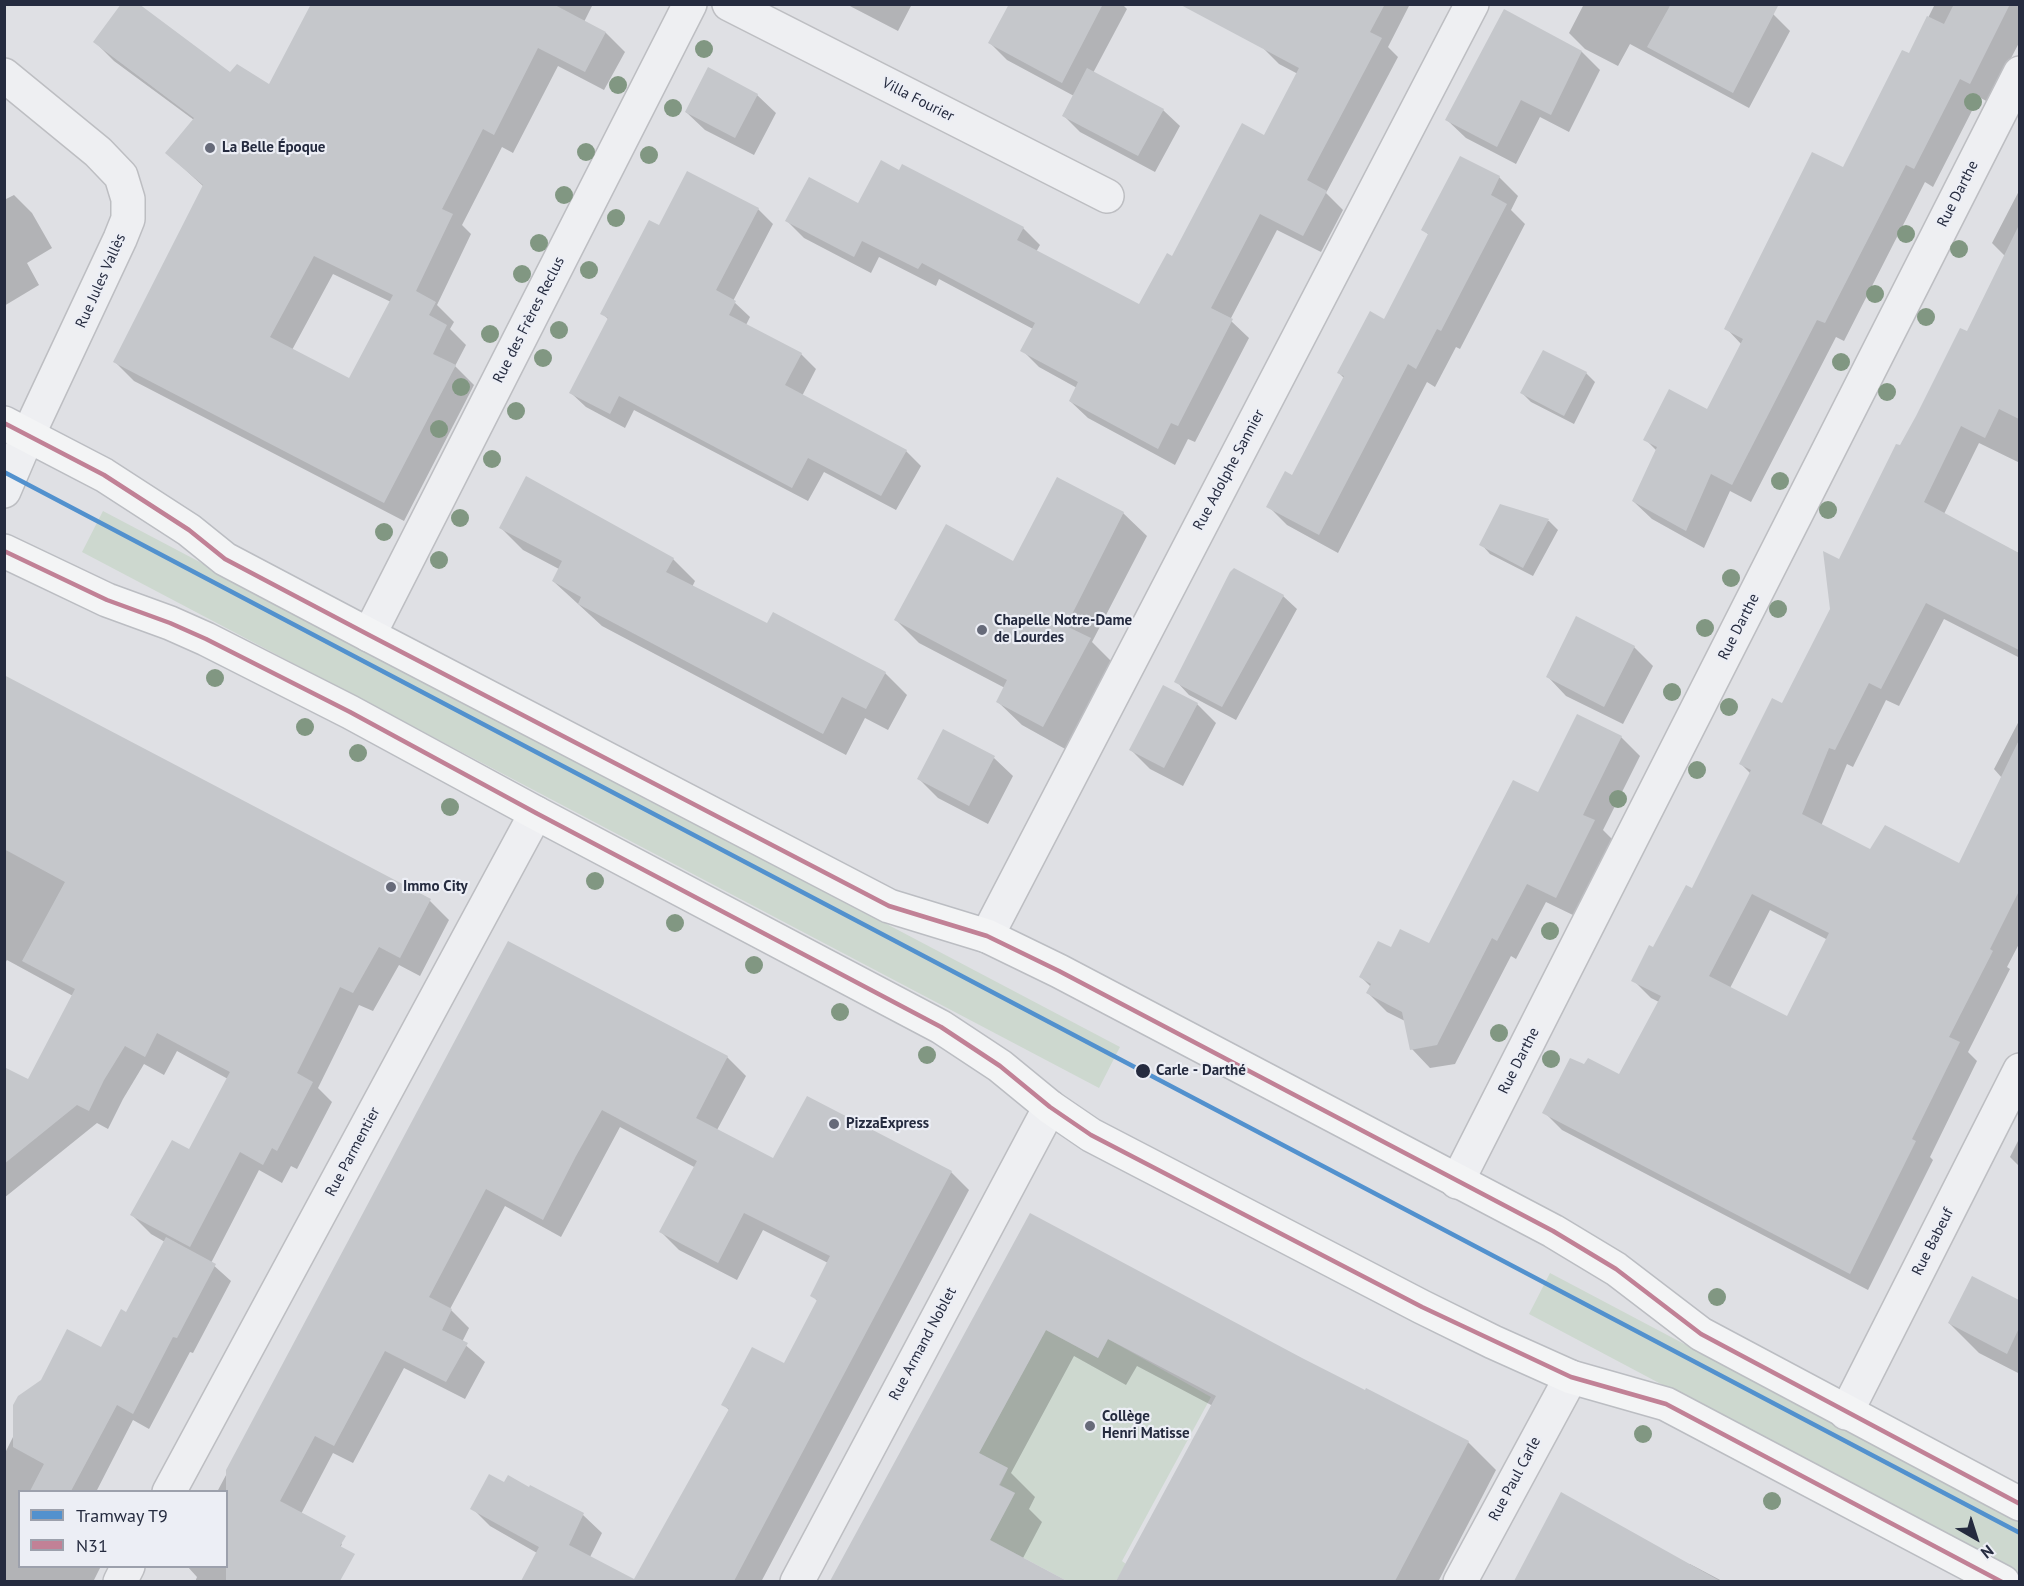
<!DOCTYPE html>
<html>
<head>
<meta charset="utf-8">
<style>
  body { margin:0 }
  #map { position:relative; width:2024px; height:1586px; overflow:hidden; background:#dfe0e4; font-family:"PT Sans",sans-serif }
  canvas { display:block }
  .frame { position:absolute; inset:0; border:6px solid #252b3f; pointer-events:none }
  .legend { position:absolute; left:18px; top:1490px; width:210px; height:78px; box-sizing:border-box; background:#eceef5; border:2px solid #9ca0ac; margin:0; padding:8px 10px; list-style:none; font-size:18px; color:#252b3f }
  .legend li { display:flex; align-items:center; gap:12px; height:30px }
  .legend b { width:30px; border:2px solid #9ca0ac }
  .north { position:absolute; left:1946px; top:1508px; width:60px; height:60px; -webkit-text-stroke:4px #eceef5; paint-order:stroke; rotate:141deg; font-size:16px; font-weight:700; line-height:24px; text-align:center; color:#252b3f }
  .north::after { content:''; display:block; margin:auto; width:21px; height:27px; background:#252b3f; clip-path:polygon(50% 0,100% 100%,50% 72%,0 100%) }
</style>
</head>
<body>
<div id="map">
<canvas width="2024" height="1586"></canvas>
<div class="frame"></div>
<ul class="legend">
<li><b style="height:8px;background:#5291ce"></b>Tramway T9</li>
<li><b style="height:8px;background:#c18196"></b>N31</li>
</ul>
<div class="north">N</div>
</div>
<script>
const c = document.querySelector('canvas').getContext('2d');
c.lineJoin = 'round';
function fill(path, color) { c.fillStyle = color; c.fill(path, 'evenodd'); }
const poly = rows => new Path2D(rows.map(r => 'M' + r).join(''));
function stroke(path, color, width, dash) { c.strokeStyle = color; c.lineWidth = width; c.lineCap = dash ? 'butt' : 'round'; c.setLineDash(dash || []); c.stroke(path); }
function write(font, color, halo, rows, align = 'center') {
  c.font = font + ' "PT Sans",sans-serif'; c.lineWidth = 4.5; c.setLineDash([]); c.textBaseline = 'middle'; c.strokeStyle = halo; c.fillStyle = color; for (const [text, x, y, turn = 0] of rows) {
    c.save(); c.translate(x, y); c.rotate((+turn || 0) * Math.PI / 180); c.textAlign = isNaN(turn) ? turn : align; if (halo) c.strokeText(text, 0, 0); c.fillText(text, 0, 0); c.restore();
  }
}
fill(poly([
  [103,511,1120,1047,1099,1088,82,552],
  [1550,1273,2019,1521,2019,1574,1529,1314],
  [1046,1330,1098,1358,1108,1339,1211,1397,1122,1561,1126,1564,1116,1581,1067,1581,990,1540,1015,1493,1000,1485,1008,1468,979,1453]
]), '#cdd8cf');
fill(poly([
  [313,4,593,4,584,22,606,33,625,52,604,90,558,66,513,153,502,147,462,225,471,234,437,305,454,322,450,329,466,345,455,366,474,385,404,521,134,381,115,362,204,187,167,153,194,120,114,61,95,42,270,86],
  [333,274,391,302,350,380,292,350],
  [846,4,912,4,898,31],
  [1010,4,1122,4,1127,9,1093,73,1163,110,1180,126,1155,172,1080,132,1064,116,1074,96,1007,60,990,43],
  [1323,4,1410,4,1388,47,1398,57,1326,193,1343,210,1321,252,1277,230,1230,320,1249,338,1195,442,1188,439,1175,465,1088,418,1070,401,1077,388,1039,367,1022,350,1033,329,939,279,936,286,879,257,871,273,804,238,787,221,859,205,1023,228,1040,245,1036,252,1140,306,1173,258,1265,137,1298,74,1279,64,1262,47],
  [1584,4,1755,4,1773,14,1790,31,1749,108,1630,44,1618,66,1585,49,1569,33],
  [1935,4,2020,4,2020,41,1988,102,1979,97,1933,187,1925,182,1844,341,1836,337,1751,502,1730,491,1704,548,1652,519,1633,501,1657,451,1645,439,1707,411,1742,345,1726,328,1843,169,1910,54],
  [1505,11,1582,52,1600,70,1569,132,1540,117,1516,164,1466,138,1447,120],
  [757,95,776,113,754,155,705,130,686,112],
  [1461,158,1499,177,1518,196,1511,210,1525,224,1460,349,1456,347,1435,387,1427,382,1338,553,1287,525,1268,506,1293,477,1344,378,1339,373,1385,321,1429,235,1423,230],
  [2020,189,2020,463,1979,443,1944,514,2020,554,2020,658,1944,619,1899,706,1886,700,1853,767,1847,764,1821,826,1870,851,1959,865,2002,778,1994,769,2020,719,2020,942,2007,967,2010,969,1968,1052,1977,1061,1930,1157,1933,1160,1868,1290,1562,1130,1544,1112,1620,1076,1659,1002,1651,998,1633,980,1693,890,1751,774,1741,764,1782,705,1832,609,1840,561,1900,447,1967,333,2005,256,1992,243],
  [1770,910,1828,940,1788,1018,1730,988],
  [14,195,32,213,52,248,27,263,39,285,4,306,4,200],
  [758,209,773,224,733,301,750,317,746,325,801,354,816,369,802,396,906,451,921,466,896,510,824,472,808,501,634,410,625,428,586,407,571,393,609,320,602,313,660,227],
  [1586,373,1595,382,1574,424,1531,402,1522,393],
  [1501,506,1549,521,1558,530,1533,576,1490,554,1481,544],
  [1123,513,1147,536,1092,642,1113,663,1067,750,1022,725,998,702,1005,688,919,643,896,620,1014,563],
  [501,528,673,559,695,581,692,587,768,625,885,673,907,695,888,730,865,718,846,755,602,626,553,581,559,569,523,550],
  [1283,596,1297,609,1236,720,1189,695,1176,681],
  [1634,647,1653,666,1623,724,1566,696,1548,677],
  [4,677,430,901,449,920,420,976,399,965,373,1011,359,1005,318,1088,332,1102,297,1169,291,1166,282,1183,259,1170,211,1263,231,1281,193,1353,190,1352,149,1429,133,1420,96,1492,20,1492,20,1566,101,1566,93,1582,4,1582,4,1455,14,1435,101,1349,127,1314,165,1242,151,1234,132,1215,190,1151,228,1079,177,1051,164,1075,144,1064,123,1099,108,1129,97,1123,4,1198,4,1128,73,996,7,960,4,965],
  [1197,704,1216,723,1183,786,1150,769,1131,750],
  [1578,716,1621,737,1640,756,1603,830,1613,840,1575,916,1546,902,1516,959,1511,956,1455,1064,1430,1068,1412,1049,1405,1021,1387,1012,1368,993,1371,987,1361,977,1391,950,1430,945,1539,794],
  [994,758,1013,776,988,824,938,798,919,779],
  [509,944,727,1057,746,1076,717,1130,774,1160,951,1172,969,1190,761,1582,522,1582,537,1553,490,1526,472,1508,505,1484,530,1489,531,1487,583,1515,602,1533,590,1557,635,1581,730,1411,723,1404,785,1365,818,1302,812,1295,828,1263,763,1230,737,1280,679,1250,661,1232,696,1168,620,1127,561,1237,505,1206,450,1309,469,1328,462,1342,485,1362,465,1399,404,1368,353,1463,333,1453,301,1514,324,1526,342,1544,323,1582,195,1582,197,1577,187,1566,226,1566,226,1492,217,1492],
  [2020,1137,2020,1167,2010,1157],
  [1030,1215,1365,1392,1367,1390,1468,1442,1496,1470,1438,1582,1118,1582,1213,1406,1137,1366,1126,1385,1074,1356,1011,1473,1035,1497,1029,1509,1042,1522,1022,1560,1063,1582,832,1582],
  [1972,1278,2020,1302,2020,1374,1979,1353,1949,1323],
  [1562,1494,1687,1564,1690,1564,1724,1582,1515,1582]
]), '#0003');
fill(poly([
  [121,4,139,4,230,72,237,64,269,84,311,4,553,4,606,32,585,72,538,48,494,135,483,129,442,209,453,214,416,291,436,302,429,315,447,325,433,354,456,365,384,503,113,362,203,185,165,153,194,118,93,42],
  [314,256,393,295,349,378,270,337],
  [1009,4,1103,4,1062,83,988,43],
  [1179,4,1385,4,1370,32,1382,38,1307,180,1327,191,1303,236,1260,214,1211,308,1233,319,1178,426,1171,423,1158,449,1069,401,1078,382,1020,351,1035,323,922,263,918,269,862,241,854,257,785,221,809,177,858,203,881,160,899,170,902,164,1024,227,1017,240,1139,304,1167,253,1172,256,1242,123,1264,135,1299,68],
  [1671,4,1779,4,1733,93,1647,47],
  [1954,4,2010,4,1970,84,1960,79,1914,169,1906,165,1825,323,1817,320,1732,485,1711,474,1686,531,1632,501,1657,447,1643,440,1669,389,1707,409,1743,339,1724,329,1812,152,1843,167,1902,50,1909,53,1927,16,1944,24],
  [1504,9,1582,51,1551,115,1521,100,1497,147,1445,120],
  [708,67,758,94,735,138,685,112],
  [1087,68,1164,109,1138,156,1062,116],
  [1460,156,1500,176,1491,195,1507,204,1441,331,1437,329,1416,369,1408,364,1319,535,1266,507,1285,471,1292,475,1344,376,1337,373,1370,311,1384,319,1428,234,1421,230],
  [687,171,759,208,716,290,736,301,729,315,802,353,785,385,907,450,881,496,808,458,792,488,619,396,610,414,569,393,608,318,600,314,649,220,659,225],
  [2019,225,2019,419,1999,409,1985,438,1961,426,1924,502,2019,553,2019,650,1926,603,1881,689,1869,683,1835,750,1829,748,1802,814,1870,849,1885,825,1959,863,2019,740,2019,891,1990,949,1993,951,1949,1037,1960,1042,1912,1139,1916,1141,1850,1274,1542,1113,1570,1058,1584,1064,1588,1058,1619,1074,1661,996,1631,981,1649,945,1653,947,1686,885,1692,888,1751,770,1739,764,1772,698,1782,703,1830,609,1823,551,1839,559,1896,444,1900,445,1916,416,1960,328,1967,331],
  [1752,894,1829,933,1787,1016,1709,976],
  [1543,350,1587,372,1564,416,1520,393],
  [526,476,674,558,666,572,767,623,773,612,886,672,866,709,842,697,823,734,578,604,581,597,552,581,562,561,499,528],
  [1057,477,1124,512,1066,626,1091,638,1043,727,996,702,1007,680,894,620,946,524,1013,561],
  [1500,504,1549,519,1523,568,1479,545],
  [1234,568,1284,595,1222,707,1174,682,1230,572],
  [1576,616,1635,646,1604,707,1546,677],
  [4,675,431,899,400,958,379,947,353,993,340,987,297,1073,313,1082,277,1151,272,1148,263,1165,240,1152,190,1247,130,1215,172,1140,189,1149,230,1072,157,1033,145,1057,125,1046,104,1080,89,1111,77,1105,4,1164,4,1067,28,1079,75,989,22,961,65,882,4,849],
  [1163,685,1198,703,1164,768,1129,750],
  [1577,714,1622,736,1583,815,1595,820,1556,898,1527,884,1497,941,1492,938,1437,1045,1410,1050,1402,1012,1366,993,1371,984,1359,977,1378,941,1391,947,1400,929,1429,943,1513,780,1538,792],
  [943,729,995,756,969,806,917,779],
  [508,941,728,1056,696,1118,773,1158,807,1096,952,1171,734,1581,521,1581,539,1547,470,1509,489,1474,504,1482,508,1475,529,1487,530,1485,584,1513,569,1545,634,1579,729,1409,721,1405,752,1347,784,1363,817,1300,810,1296,830,1256,744,1213,718,1263,659,1232,697,1161,602,1110,576,1156,543,1220,486,1189,429,1297,452,1309,442,1330,468,1343,446,1382,385,1351,334,1446,315,1436,280,1501,346,1536,340,1546,355,1554,340,1581,226,1581,226,1470],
  [1030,1213,1302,1358,1365,1390,1366,1388,1469,1441,1395,1581,1116,1581,1216,1396,1108,1339,1098,1358,1046,1330,979,1453,1008,1468,999,1485,1015,1493,990,1540,1067,1581,830,1581],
  [166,1237,216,1264,177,1338,173,1337,133,1414,117,1405,71,1491,30,1491,44,1464,13,1447,13,1405,18,1396,41,1380,67,1329,101,1347,121,1309,126,1312],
  [1972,1276,2019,1300,2019,1328,2007,1354,1948,1323],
  [1561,1492,1720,1581,1514,1581]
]), '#c5c7cb');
const street = poly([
  [729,4,1107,196],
  [4,75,98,152,121,176,128,199,128,219,120,239,28,435,4,491],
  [369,635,690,4],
  [987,936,1472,4],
  [1457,1182,2020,73],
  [1846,1413,2020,1070],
  [169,1492,536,813],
  [120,1582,128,1566],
  [797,1582,1050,1107],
  [1460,1582,1571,1377]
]);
const primary = poly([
  [4,423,104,475,189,530,225,559,369,635,889,906,987,936,1059,971,1553,1231,1616,1269,1701,1334,2020,1504],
  [4,551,107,600,170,623,206,639,350,712,536,813,941,1027,1000,1066,1050,1107,1091,1135,1422,1307,1493,1342,1571,1377,1666,1404,2003,1582]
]);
stroke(street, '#bdbec2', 36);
stroke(primary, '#bbbdc2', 36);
stroke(street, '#eeeff2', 33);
stroke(primary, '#f3f4f5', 33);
stroke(poly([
  [4,423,104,475,189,530,225,559,369,635,889,906,987,936,1059,971,1553,1231,1616,1269,1701,1334,2020,1504],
  [4,551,107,600,170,623,206,639,350,712,536,813,941,1027,1000,1066,1050,1107,1091,1135,1422,1307,1571,1377,1666,1404,2002,1582]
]), '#c18196', 4.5);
stroke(poly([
  [4,472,2020,1533]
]), '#5291ce', 4.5);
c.fillStyle = '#819782';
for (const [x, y] of [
  [704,49],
  [618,85],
  [1973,102],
  [673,108],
  [586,152],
  [649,155],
  [564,195],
  [616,218],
  [1906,234],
  [539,243],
  [1959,249],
  [589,270],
  [522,274],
  [1875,294],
  [1926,317],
  [559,330],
  [490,334],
  [543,358],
  [1841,362],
  [461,387],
  [1887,392],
  [516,411],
  [439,429],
  [492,459],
  [1780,481],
  [1828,510],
  [460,518],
  [384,532],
  [439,560],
  [1731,578],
  [1778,609],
  [1705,628],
  [215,678],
  [1672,692],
  [1729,707],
  [305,727],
  [358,753],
  [1697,770],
  [1618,799],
  [450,807],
  [595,881],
  [675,923],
  [1550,931],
  [754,965],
  [840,1012],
  [1499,1033],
  [927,1055],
  [1551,1059],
  [1717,1297],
  [1643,1434],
  [1772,1501]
]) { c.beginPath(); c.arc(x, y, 9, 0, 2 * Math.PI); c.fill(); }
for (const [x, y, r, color] of [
  [210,148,6,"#666a79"],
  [982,630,6,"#666a79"],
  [391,887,6,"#666a79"],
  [1143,1071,8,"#252b3f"],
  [834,1124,6,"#666a79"],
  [1090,1426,6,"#666a79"]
]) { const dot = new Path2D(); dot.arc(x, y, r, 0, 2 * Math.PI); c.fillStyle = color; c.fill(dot); stroke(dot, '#eceef5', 2); }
write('15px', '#252b3f', '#eceef5', [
  ["Villa Fourier",918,100,27],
  ["Rue Darthe",1958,194,-63],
  ["Rue Jules Vallès",101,281,-66],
  ["Rue des Frères Reclus",529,320,-63],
  ["Rue Adolphe Sannier",1229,470,-62],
  ["Rue Darthe",1739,627,-63],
  ["Rue Darthe",1519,1061,-63],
  ["Rue Parmentier",353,1152,-62],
  ["Rue Babeuf",1933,1242,-63],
  ["Rue Armand Noblet",923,1344,-62],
  ["Rue Paul Carle",1515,1479,-62]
]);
write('bold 15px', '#252b3f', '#eceef5', [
  ["La Belle Époque",222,148],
  ["Chapelle Notre-Dame",994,621],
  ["de Lourdes",994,638],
  ["Immo City",403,887],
  ["PizzaExpress",846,1124],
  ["Collège",1102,1417],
  ["Henri Matisse",1102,1434]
], 'left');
write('bold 15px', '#252b3f', '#eceef5', [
  ["Carle - Darthé",1156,1071]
], 'left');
</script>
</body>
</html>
